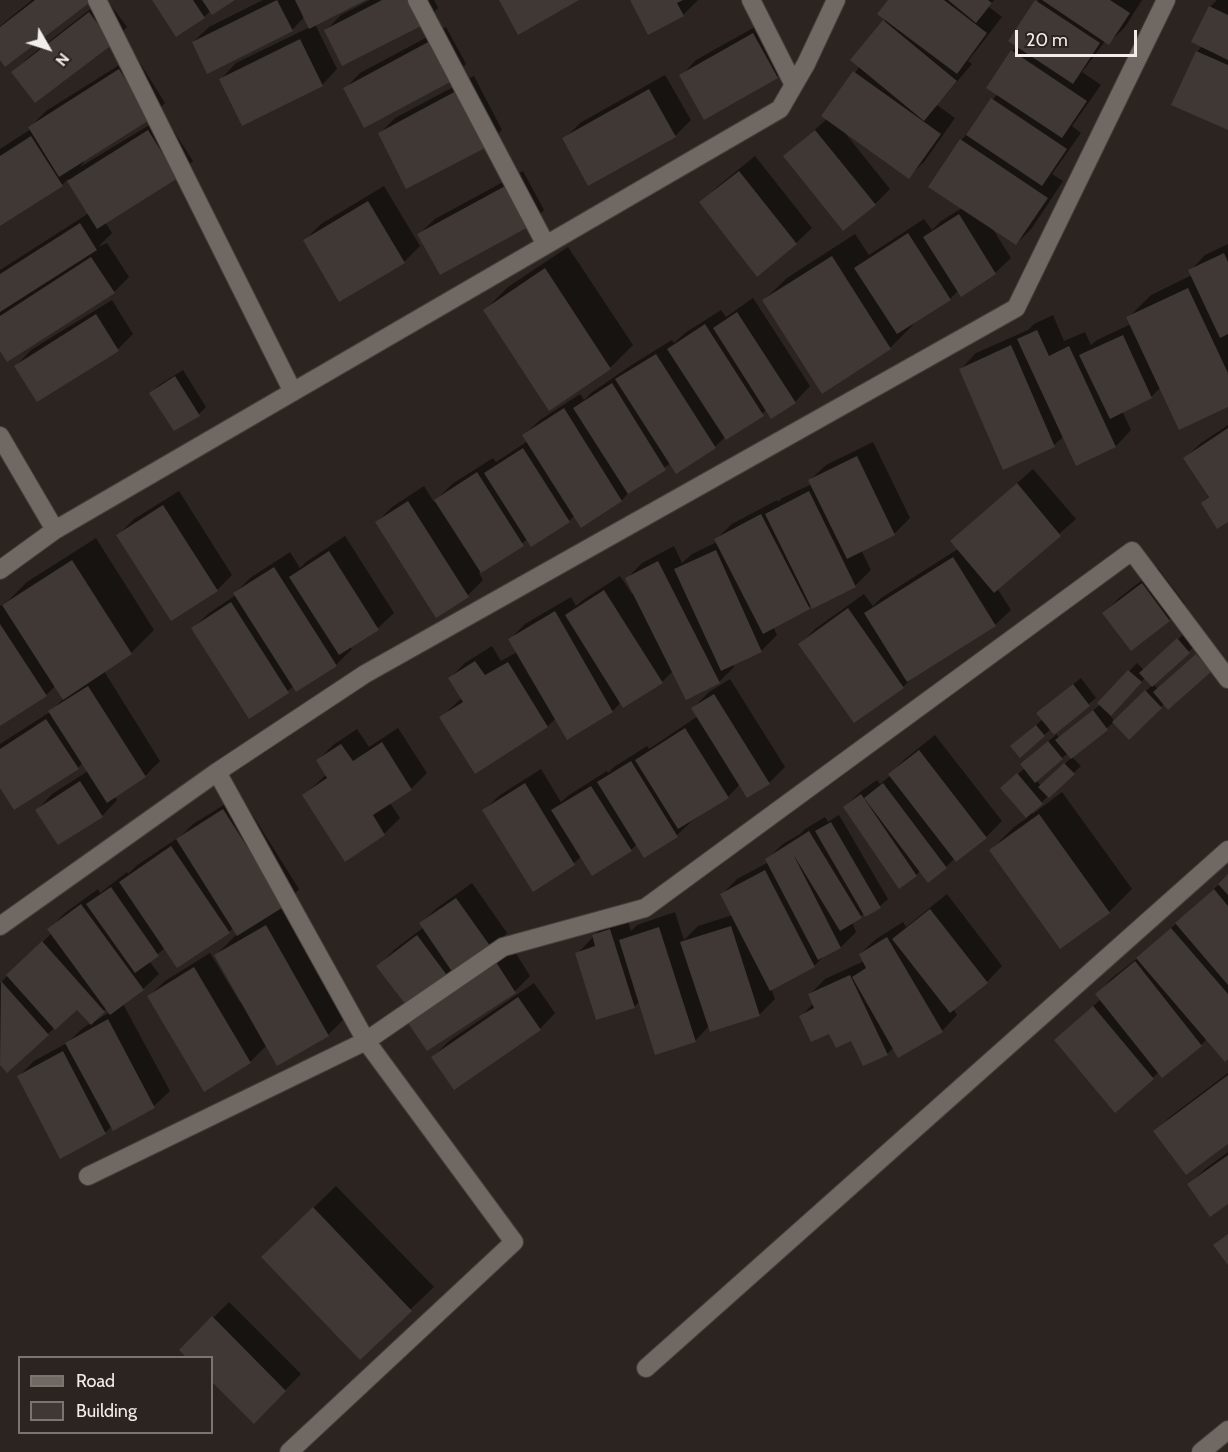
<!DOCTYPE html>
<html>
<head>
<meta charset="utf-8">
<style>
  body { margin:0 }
  #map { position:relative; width:1228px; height:1452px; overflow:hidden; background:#2c2421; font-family:Cabin,sans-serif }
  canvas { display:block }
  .legend { position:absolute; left:18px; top:1356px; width:195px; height:78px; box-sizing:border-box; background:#2c2421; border:2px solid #7b7471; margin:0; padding:8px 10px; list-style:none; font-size:18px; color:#f2edea }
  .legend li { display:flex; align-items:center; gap:12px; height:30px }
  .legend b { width:30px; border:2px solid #7b7471 }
  .north { position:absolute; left:18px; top:18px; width:60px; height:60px; -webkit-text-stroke:4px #2c2421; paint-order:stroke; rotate:129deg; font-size:16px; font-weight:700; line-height:24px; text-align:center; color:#f2edea }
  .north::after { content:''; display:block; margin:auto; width:21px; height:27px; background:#f2edea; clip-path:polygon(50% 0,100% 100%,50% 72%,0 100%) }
  .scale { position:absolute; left:1015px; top:30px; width:122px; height:27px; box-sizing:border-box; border:3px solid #f2edea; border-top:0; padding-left:8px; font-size:18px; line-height:21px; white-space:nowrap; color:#f2edea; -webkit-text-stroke:4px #2c2421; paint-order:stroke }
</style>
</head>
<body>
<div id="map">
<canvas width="1228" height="1452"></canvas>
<ul class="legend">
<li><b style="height:8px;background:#706863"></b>Road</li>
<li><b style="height:16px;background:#3f3834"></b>Building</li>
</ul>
<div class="north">N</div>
<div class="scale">20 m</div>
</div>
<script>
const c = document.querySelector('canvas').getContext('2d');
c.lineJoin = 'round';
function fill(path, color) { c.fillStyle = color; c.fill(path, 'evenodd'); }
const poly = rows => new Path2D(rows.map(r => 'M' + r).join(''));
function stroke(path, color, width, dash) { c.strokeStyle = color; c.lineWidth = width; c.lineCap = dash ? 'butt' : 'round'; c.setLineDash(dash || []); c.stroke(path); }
fill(poly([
  [32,0,90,0,0,58,0,26],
  [102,0,107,0,127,27,112,42,13,72,29,57],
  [154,0,232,0,211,10,204,17],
  [263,0,363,0,315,24,337,69,322,85,221,79,236,63,310,27,305,16,292,30,193,42,209,27],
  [370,0,434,0,438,8,422,23,326,30,341,15],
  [632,0,698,0,683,15],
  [889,0,994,0,989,7,1002,17,968,61,972,64,937,105,955,118,924,162,908,177,845,133,890,189,875,204,785,156,827,119,823,116,860,66,852,60,886,19],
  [1038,0,1142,0,1125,27,1109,43,1106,40,1082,72,1101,85,1072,126,1081,133,1052,174,1063,181,1032,228,1016,244,992,228,1011,258,995,273,959,290,950,299,912,323,913,325,890,348,822,392,764,300,787,278,855,234,869,255,924,219,932,230,941,221,962,208,961,140,971,130,998,93,1012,51,1018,46],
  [1217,0,1228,0,1228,128,1197,52,1202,46,1210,7],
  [769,19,793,61,777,77,704,118,681,76,696,60],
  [446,27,466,64,451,80,345,89,360,73],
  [135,55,165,103,150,118,83,160,84,162,80,167,164,116,193,161,177,177,105,222,112,233,98,247,107,243,129,277,114,292,0,348,0,270,89,213,68,179,62,185,0,224,0,149,31,129,30,127,46,111],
  [665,75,691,120,675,136,564,139,580,123],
  [474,76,502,130,486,146,380,133,395,118],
  [755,156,812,228,796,243,758,274,701,203,717,187],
  [523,171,544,210,529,225,419,234,435,219],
  [384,186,420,246,404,262,305,240,321,224],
  [1228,244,1228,405,1161,387,1151,397,1122,411,1131,430,1116,446,1077,464,1064,436,1054,445,1004,468,961,369,976,353,1028,330,1034,324,1053,315,1064,341,1085,332,1091,345,1097,340,1131,324,1128,318,1151,295,1192,275,1190,271,1205,255],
  [568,247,633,345,610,368,485,310,508,287],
  [753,298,810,386,795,402,767,410,725,437,715,447,671,463,630,491,622,500,581,526,575,515,569,521,528,539,479,573,483,580,468,595,377,522,392,507,424,486,434,502,452,484,493,458,496,462,528,441,524,435,540,420,580,394,584,400,591,393,633,364,672,340,674,343,685,333,721,310,726,317],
  [112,300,133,334,118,349,16,366,31,350],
  [183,370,206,407,199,414,151,393,159,385],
  [1228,425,1228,520,1202,503,1210,495,1185,458,1201,443],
  [873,442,910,518,894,534,861,550,871,570,855,586,813,607,812,605,773,627,777,635,762,650,733,664,734,667,719,682,673,671,662,682,621,702,613,711,567,738,556,718,548,726,441,717,462,698,449,679,465,663,492,646,501,661,517,652,509,640,525,624,571,597,576,606,583,600,620,576,632,594,634,593,627,578,642,563,674,546,682,563,692,554,717,542,716,539,732,524,777,500,778,502,782,498,812,484,810,480,826,465],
  [1033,469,1076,519,997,588,1011,610,995,625,913,677,903,687,854,721,800,644,815,629,864,594,873,606,881,598,958,549,952,541],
  [179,491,232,575,217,590,118,535,134,519],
  [345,536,394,613,378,628,350,647,352,649,336,665,294,686,250,717,193,628,209,613,236,595,235,593,250,578,290,552,300,568,306,562],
  [96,538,154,630,131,653,104,671,160,761,145,776,115,796,117,800,102,816,37,810,52,794,88,771,83,762,78,768,0,785,0,744,50,712,64,698,56,685,46,695,0,724,0,606,9,600,27,582],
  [1158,568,1185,604,1169,620,1131,649,1104,613,1119,598],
  [1186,632,1197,644,1153,684,1158,689,1205,648,1218,663,1165,703,1129,737,1114,722,1072,757,1081,766,1031,812,1033,814,1062,792,1132,889,1109,912,991,850,1014,827,1027,818,1002,788,1025,768,1029,757,1056,735,1051,729,1044,735,1020,739,1043,719,1046,706,1081,678,1096,698,1055,732,1059,738,1101,704,1099,703,1137,663,1144,670],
  [1145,678,1152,685,1115,722,1110,715],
  [1068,753,1072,757,1041,786,1036,780],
  [730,679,785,767,769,783,740,784,728,797,693,820,677,835,644,856,637,844,631,850,582,856,574,863,533,890,484,810,500,795,541,769,561,802,569,795,607,771,608,773,614,767,647,746,649,749,698,716,693,708,709,692],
  [398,728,427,773,411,789,390,803,400,818,384,834,304,795,326,775,318,760,333,745,357,729,369,747],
  [935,735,1002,821,986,837,957,860,955,858,946,867,921,870,916,875,844,808,860,792,877,780,880,784,890,776,890,774,905,759],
  [240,795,299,889,284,905,351,1012,328,1035,267,1045,250,1062,149,996,165,981,210,953,240,1002,242,1001,216,955,237,934,233,928,229,932,165,948,149,961,159,974,143,989,123,1004,170,1091,154,1106,114,1129,112,1126,106,1132,61,1157,18,1077,34,1061,67,1043,83,1028,91,1023,77,1008,7,1070,0,1063,0,983,52,933,49,929,65,913,98,889,100,893,127,872,128,874,136,866,182,835,193,824],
  [107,1008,110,1012,95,1021,95,1020],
  [839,815,888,899,880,906,866,915,865,913,852,922,856,932,841,947,825,955,815,965,771,988,775,999,759,1015,709,1026,695,1041,640,1001,634,1007,577,954,609,920,626,914,631,931,637,925,675,912,684,940,698,926,733,915,722,894,737,879,769,862,767,859,783,844,800,834,805,829,825,817,828,822],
  [1228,876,1228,1057,1207,1039,1201,1045,1159,1072,1115,1111,1056,1040,1101,999,1097,994,1112,978,1145,952],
  [472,883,507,933,492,949,448,977,378,966,394,950,424,927,421,923,437,908],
  [947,894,1002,966,987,982,953,1008,957,1015,942,1031,894,1047,887,1054,852,1039,830,1032,801,1016,814,1003,810,994,825,979,864,961,860,954,876,939,903,922,906,927],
  [512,947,530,976,515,991,408,1020],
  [534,983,555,1013,540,1029,433,1057,449,1041],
  [1228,1073,1228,1142,1155,1131,1171,1116],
  [1228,1152,1228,1202,1189,1184,1205,1169],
  [336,1186,434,1287,360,1357,286,1234],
  [229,1302,301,1374,254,1422,212,1380,212,1358,181,1350]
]), '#0007');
fill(poly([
  [35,0,93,0,5,67,0,60,0,27],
  [152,0,193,0,205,18,176,37],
  [202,0,235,0,212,15],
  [277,0,293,31,207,74,192,42],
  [295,0,366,0,309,29],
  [382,0,410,0,423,25,342,66,324,30],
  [499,0,579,0,518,35],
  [630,0,683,0,677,3,684,16,648,35],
  [888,0,944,0,987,33,957,74,877,14],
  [948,0,988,0,992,3,976,23],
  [1035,0,1100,43,1073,84,1008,41],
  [1042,0,1110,0,1130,13,1109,45],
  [1209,6,1228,15,1228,60,1191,42],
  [89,12,113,44,35,103,11,72],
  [883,20,957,81,924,121,850,60],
  [753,33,778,78,704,120,679,75],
  [300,39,323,86,242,126,219,79],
  [430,41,452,81,364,128,343,88],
  [1011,50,1087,101,1062,138,986,88],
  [1196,51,1228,65,1228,130,1171,105],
  [119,69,151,119,59,177,28,127],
  [853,71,941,134,909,179,821,116],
  [649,89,676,137,588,186,562,138],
  [458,90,487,147,406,189,378,133],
  [991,98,1067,149,1042,186,966,135],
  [148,130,178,178,97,229,67,181],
  [815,130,876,205,843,231,783,156],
  [31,136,63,186,0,226,0,156],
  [960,139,1048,198,1016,245,928,187],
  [739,171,797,244,757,277,699,202],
  [507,185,530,226,440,275,417,234],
  [368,201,405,263,339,302,303,240],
  [959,214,996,274,961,297,923,237],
  [80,223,97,250,0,312,0,274],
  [908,233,951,300,897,334,854,268],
  [1224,253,1228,262,1228,334,1220,338,1188,270],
  [832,256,891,349,822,394,762,300],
  [91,257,115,293,7,362,0,351,0,316],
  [545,268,611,369,549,411,483,310],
  [1188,288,1228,373,1228,407,1179,430,1126,317],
  [737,312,796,403,771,419,713,328],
  [96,314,119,351,37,402,14,366],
  [705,324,764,416,726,440,667,349],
  [1037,330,1049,356,1069,346,1116,447,1076,466,1017,339],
  [1123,335,1152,398,1110,419,1079,355],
  [1011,345,1055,447,1003,470,959,369],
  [656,354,716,448,676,474,615,379],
  [175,376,200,416,174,431,149,393],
  [612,383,666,470,628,494,573,408],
  [564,408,622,501,581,528,522,435],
  [1228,428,1228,522,1217,529,1201,503,1209,497,1183,458],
  [523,448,570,522,531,547,484,473],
  [857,456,895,535,847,559,808,480],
  [477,472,524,546,481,573,434,500],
  [1017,483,1061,536,994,593,950,541],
  [809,491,856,587,812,609,765,514],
  [408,501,469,597,436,618,375,522],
  [163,505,218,591,171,621,116,535],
  [761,514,810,609,763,634,714,539],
  [716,550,762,652,721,671,674,569],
  [329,551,379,630,339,655,289,577],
  [953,557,996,626,907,682,864,613],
  [72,560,132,654,63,700,2,605],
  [658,561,720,683,686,700,625,578],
  [274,567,337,666,296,692,233,593],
  [1142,583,1170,621,1131,651,1102,613],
  [604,590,663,683,623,708,565,615],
  [231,602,289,693,249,719,191,628],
  [848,608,904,688,854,723,798,644],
  [555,611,613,712,567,740,508,639],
  [0,624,47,696,0,726],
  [1177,638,1190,653,1152,687,1139,673],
  [1196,654,1212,671,1168,710,1153,692],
  [475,661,485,675,508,662,548,727,475,774,439,717,463,702,448,678],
  [1128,670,1142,682,1111,716,1097,703],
  [1073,684,1090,706,1054,735,1036,713],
  [88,686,146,777,107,803,48,711],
  [1145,690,1162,708,1129,740,1112,722],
  [714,694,770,784,747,798,691,708],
  [1093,710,1108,730,1071,759,1055,740],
  [46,719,79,769,14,810,0,788,0,749],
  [1036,725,1045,736,1020,758,1010,746],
  [685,728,729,798,678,829,635,760],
  [1048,741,1063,759,1035,783,1020,764],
  [382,742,412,790,373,815,385,835,345,862,302,795,327,778,316,760,341,744,353,761],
  [919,750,987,838,956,862,888,774],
  [631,761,678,837,644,858,597,782],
  [1064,763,1075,774,1049,798,1038,787],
  [1017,773,1043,804,1026,818,1000,788],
  [80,781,103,817,58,845,35,810],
  [525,783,575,865,533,892,482,810],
  [883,783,947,868,928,883,864,798],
  [591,786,632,851,592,876,551,810],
  [861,794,917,876,899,889,843,807],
  [223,809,285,906,237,936,176,839],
  [1039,814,1110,913,1060,949,989,850],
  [831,822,881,908,865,917,815,831],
  [809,831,862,918,840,931,793,854,841,948,818,960,765,859],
  [171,846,230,933,177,968,119,882],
  [765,870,815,967,770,991,720,894],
  [1228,874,1228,895,1218,884],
  [111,887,159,956,135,973,86,904],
  [1214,889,1228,906,1228,985,1175,923],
  [456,898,493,950,455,976,419,923],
  [81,904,144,990,110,1015,47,929],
  [930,909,988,983,950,1013,892,939],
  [266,925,329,1036,277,1066,214,955],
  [731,926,760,1016,710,1032,680,942],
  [659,927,696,1042,655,1055,619,940],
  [1171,928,1228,994,1228,1059,1225,1062,1136,958],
  [610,929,635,1008,596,1020,575,953,595,946,592,935],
  [417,935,449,978,409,1009,376,966],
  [887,937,943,1032,898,1058,852,977,866,968,859,954],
  [42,941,105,1012,91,1025,77,1010,55,1030,6,975],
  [1135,961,1202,1046,1162,1078,1095,994],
  [496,962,516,993,427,1051,406,1020],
  [194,967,251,1063,204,1092,147,996],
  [850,975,888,1055,863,1066,851,1041,836,1048,829,1034,811,1042,799,1016,814,1008,808,994],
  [1,981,49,1035,7,1073,0,1065],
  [518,997,541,1030,454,1090,431,1057],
  [1093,1006,1154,1079,1115,1113,1054,1040],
  [108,1019,155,1108,113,1131,65,1043],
  [63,1051,106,1134,60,1159,17,1076],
  [1228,1075,1228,1144,1186,1175,1153,1131],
  [1228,1155,1228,1204,1210,1217,1187,1184],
  [313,1207,412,1311,360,1360,261,1257],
  [1228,1234,1228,1265,1213,1245],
  [212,1316,286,1391,254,1424,212,1382,212,1358,187,1358,179,1350]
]), '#3f3834');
const minor = poly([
  [97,0,293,392],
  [417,0,546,245],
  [751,0,794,85],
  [0,436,55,530],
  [0,570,55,530,780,109,806,64,836,0],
  [217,772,366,1041,514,1242,289,1452],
  [0,926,217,772,365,674,1016,308,1166,0],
  [88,1176,366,1041,503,947,645,908,1132,551,1228,679],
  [646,1368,1228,850],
  [1201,1452,1228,1430]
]);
stroke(minor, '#453f3b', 20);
stroke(minor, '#706863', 18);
</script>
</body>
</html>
